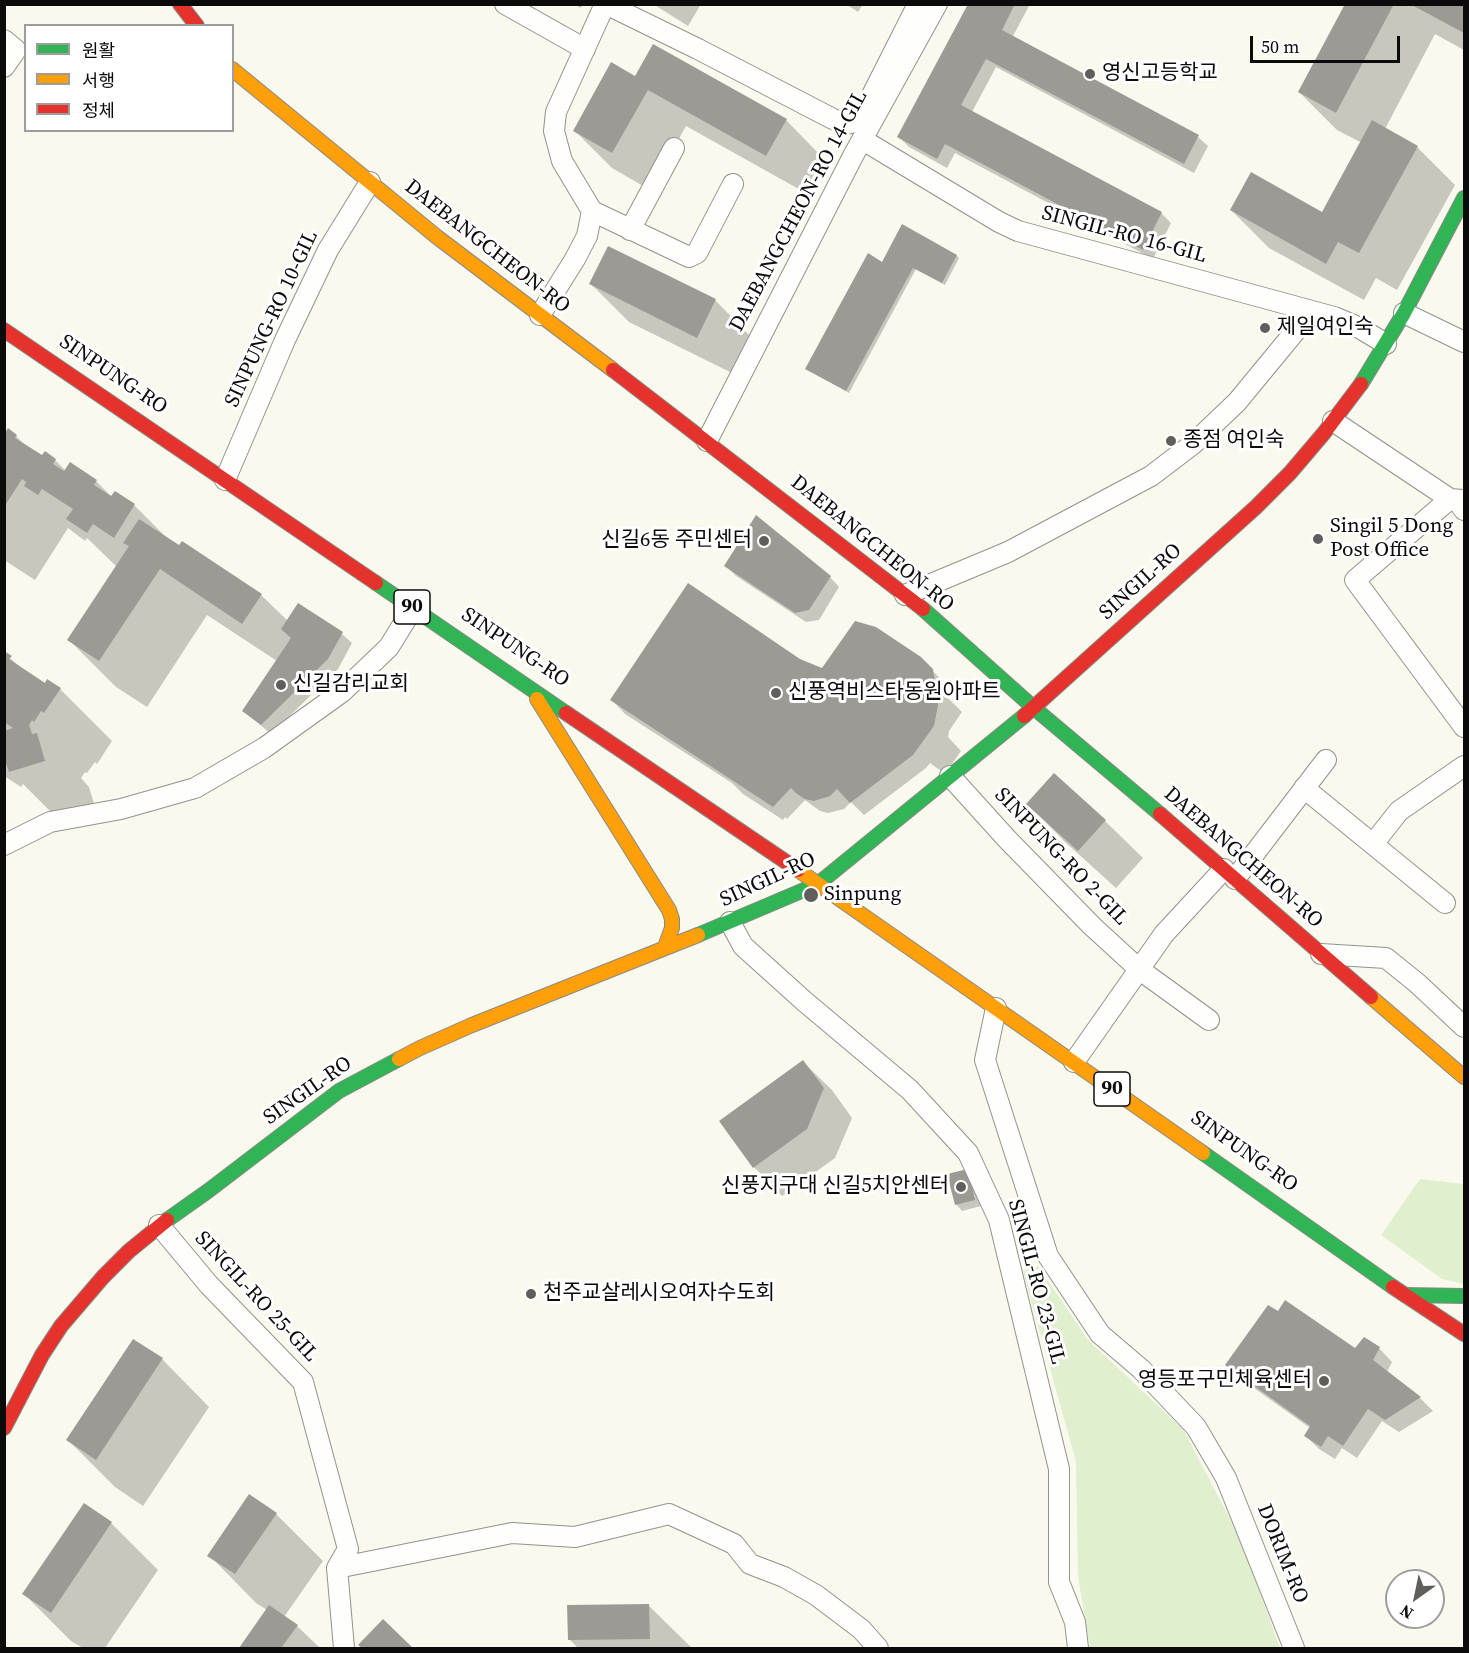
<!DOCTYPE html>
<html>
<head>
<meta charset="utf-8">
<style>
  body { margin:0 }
  #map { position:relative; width:1469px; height:1653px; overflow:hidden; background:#faf9ee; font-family:"Source Serif 4","Noto Sans KR",serif }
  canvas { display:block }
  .frame { position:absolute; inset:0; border:6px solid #0b0b0b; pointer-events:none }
  .legend { position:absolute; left:24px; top:24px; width:210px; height:108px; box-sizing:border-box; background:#fff; border:2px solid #9d9d9d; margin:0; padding:8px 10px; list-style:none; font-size:18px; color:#0b0b0b }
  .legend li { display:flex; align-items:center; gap:12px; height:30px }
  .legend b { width:30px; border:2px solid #9d9d9d }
  .north { position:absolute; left:1385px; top:1569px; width:60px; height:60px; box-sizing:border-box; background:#fff; border:2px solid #9d9d9d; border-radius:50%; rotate:213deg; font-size:16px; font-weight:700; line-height:24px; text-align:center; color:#0b0b0b }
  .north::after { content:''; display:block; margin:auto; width:21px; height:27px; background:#5f5e5a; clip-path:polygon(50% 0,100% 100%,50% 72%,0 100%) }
  .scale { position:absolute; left:1250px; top:36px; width:150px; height:27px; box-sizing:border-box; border:3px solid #0b0b0b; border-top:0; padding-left:8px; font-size:18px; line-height:21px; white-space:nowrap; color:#0b0b0b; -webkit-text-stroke:4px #fff; paint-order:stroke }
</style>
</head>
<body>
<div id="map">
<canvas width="1469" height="1653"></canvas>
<div class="frame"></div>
<ul class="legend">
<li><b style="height:8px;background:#30b455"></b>원활</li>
<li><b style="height:8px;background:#ff9f0a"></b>서행</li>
<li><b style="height:8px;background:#e5322d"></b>정체</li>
</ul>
<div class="north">N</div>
<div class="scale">50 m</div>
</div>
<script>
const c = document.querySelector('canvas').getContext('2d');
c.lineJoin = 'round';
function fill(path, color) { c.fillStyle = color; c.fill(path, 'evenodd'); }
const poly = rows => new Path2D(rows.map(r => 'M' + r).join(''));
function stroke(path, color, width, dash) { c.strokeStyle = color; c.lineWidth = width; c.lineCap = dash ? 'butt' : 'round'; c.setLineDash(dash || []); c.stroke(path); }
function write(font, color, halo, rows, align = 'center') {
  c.font = font + ' "Source Serif 4","Noto Sans KR",serif'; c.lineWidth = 6; c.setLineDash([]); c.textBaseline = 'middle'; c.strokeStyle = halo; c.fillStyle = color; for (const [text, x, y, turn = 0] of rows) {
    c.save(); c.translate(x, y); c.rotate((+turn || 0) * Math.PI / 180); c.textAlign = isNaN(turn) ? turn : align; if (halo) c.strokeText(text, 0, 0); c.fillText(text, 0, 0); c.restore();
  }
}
fill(poly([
  [1420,1179,1463,1184,1464,1183,1464,1284,1442,1279,1381,1235],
  [1038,1266,1088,1340,1183,1429,1241,1540,1280,1648,1090,1648,1078,1577,1076,1462,1023,1271]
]), '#e0f0ce');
fill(poly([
  [573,4,583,4,581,8],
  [653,4,701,4,688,26],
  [846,4,863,4,858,12],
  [969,4,1030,4,1012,38,1198,137,1208,146,1194,173,996,67,972,112,1161,213,1171,223,1153,259,955,153,947,168,909,147,899,137],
  [1346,4,1464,4,1464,50,1435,34,1385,129,1417,147,1455,185,1397,290,1376,278,1364,300,1269,248,1231,210,1322,214,1362,143,1337,130,1299,92],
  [636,78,786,120,823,158,804,192,686,126,650,190,612,168,575,131],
  [957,256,959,258,945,285,916,269,849,393,807,369,883,264],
  [591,284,715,300,752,338,734,374,629,322],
  [16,436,30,450,43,457,45,454,55,460,66,471,96,481,112,497,115,493,134,505,170,541,261,595,288,621,299,605,342,634,352,643,338,669,271,734,244,711,277,661,207,615,147,707,116,687,69,640,117,567,87,538,85,541,68,528,35,580,4,560,4,451],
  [726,566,830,577,839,587,819,620,806,622,736,576],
  [4,653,26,672,45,685,60,689,112,741,97,764,95,762,87,773,85,772,81,778,89,787,97,814,63,824,23,784,21,787,4,776],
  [920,659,946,684,948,698,962,712,949,731,948,737,961,751,945,774,930,763,926,768,864,815,851,802,844,809,828,813,820,811,805,800,787,819,785,817,783,820,743,794,732,783,625,714,612,700,799,660,824,670],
  [1054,775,1105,821,1143,858,1116,888,1065,842,1028,804],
  [803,1062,832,1090,852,1118,835,1158,782,1196,754,1167,721,1121],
  [973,1177,981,1206,962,1211,956,1204],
  [1379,1348,1392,1362,1387,1372,1420,1398,1433,1411,1399,1432,1382,1421,1357,1458,1342,1448,1335,1459,1319,1449,1306,1436,1310,1428,1240,1378,1227,1365],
  [162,1359,209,1407,143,1506,115,1487,68,1440],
  [276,1514,323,1561,284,1617,297,1626,320,1648,240,1648,267,1610,256,1603,209,1555],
  [111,1523,158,1570,105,1648,83,1648,71,1641,24,1594],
  [648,1605,692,1648,578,1648,569,1639],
  [383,1621,411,1648,364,1648,360,1645]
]), '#0003');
fill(poly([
  [968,4,1015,4,1002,30,1199,135,1184,164,986,59,961,105,1162,212,1143,250,945,144,937,159,897,137],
  [1345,4,1394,4,1336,113,1298,92],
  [1410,4,1464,4,1464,33],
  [653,44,787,119,766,156,648,90,612,153,573,131,611,62,635,76],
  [1372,120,1418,146,1359,253,1338,242,1326,264,1230,210,1251,172,1322,212],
  [902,224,957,255,942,283,913,268,846,391,805,369,868,253,882,262],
  [608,246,716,299,697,338,589,284],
  [8,428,17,435,15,438,42,455,45,451,56,459,53,464,64,471,70,462,97,480,94,485,111,496,115,491,135,504,114,538,93,524,87,533,66,519,73,509,42,489,38,495,24,486,26,482,22,479,4,507,4,434],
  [756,515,831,576,809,610,795,613,724,566],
  [139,519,179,545,182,541,262,594,242,624,160,569,99,661,67,640,129,546,123,543],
  [688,583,800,659,822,668,855,621,876,627,921,657,933,669,938,705,934,726,913,755,850,803,837,789,830,796,814,801,805,799,797,794,791,788,773,807,610,700],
  [298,603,343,632,328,659,261,725,242,711,291,638,281,629],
  [4,651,12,656,9,659,45,683,47,679,61,688,44,713,41,711,34,722,32,720,29,725,32,734,37,733,45,761,9,772,4,757,4,741,6,740,4,731,13,728,4,722],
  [1054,773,1106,820,1078,851,1026,804],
  [803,1060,824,1088,807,1129,753,1168,719,1121],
  [968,1169,975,1200,955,1205,947,1174],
  [1285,1300,1355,1348,1364,1337,1380,1347,1373,1360,1421,1397,1385,1420,1368,1409,1343,1446,1328,1436,1321,1447,1304,1436,1310,1426,1225,1365,1268,1305,1278,1311],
  [133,1339,163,1358,96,1460,66,1440],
  [249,1494,277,1513,235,1574,207,1556],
  [84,1503,112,1522,51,1613,22,1594],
  [649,1604,650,1639,568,1640,567,1605],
  [269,1605,298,1625,281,1648,239,1648],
  [383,1619,413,1648,362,1648,358,1645]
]), '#9c9a94');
const street = poly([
  [505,4,585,49],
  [606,4,698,49,833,119,846,124,854,122,863,113,918,4],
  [4,40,16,50,4,67],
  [863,140,999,222,1018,231,1334,317,1358,327,1386,344],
  [592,211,689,257,697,253,733,184],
  [630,230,674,148],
  [1404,313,1464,342],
  [540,315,575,259,587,236,592,211,562,161,554,131,556,112,605,4],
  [1333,421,1450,499,1462,500],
  [707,441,853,156,937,4],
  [225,480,285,340,328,250,370,182],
  [1464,510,1458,502,1450,499,1355,580,1464,727],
  [905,595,1008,552,1151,476,1193,444,1237,402,1312,311],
  [950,776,1007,839,1092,926,1140,970,1209,1020],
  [1304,788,1445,903],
  [1373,844,1399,811,1464,766],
  [4,845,50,822,121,809,195,788,264,748,342,692,389,647,413,608],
  [1235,879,1326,760],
  [730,922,743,946,804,1001,910,1090,968,1153,999,1220,1059,1469,1059,1582,1075,1622,1078,1648],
  [1321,954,1386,958,1417,983,1464,1027],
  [996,1008,985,1060,1048,1256,1100,1334,1141,1369,1196,1427,1226,1478,1294,1648],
  [1074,1062,1164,934,1224,869],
  [159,1225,209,1285,303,1382,348,1549,337,1568,344,1648],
  [337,1568,512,1533,575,1537,669,1514,734,1544,750,1564,784,1577,816,1595,861,1629,878,1648]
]);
const fast = poly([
  [1361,384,1404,313,1464,198],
  [376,583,566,713],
  [923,609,1034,708,1160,814],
  [698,935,818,884,1024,716],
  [1203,1153,1393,1287],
  [167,1220,208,1191,339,1091,399,1059],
  [1405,1295,1464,1296]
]);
const slow = poly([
  [232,69,437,237,613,370],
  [537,699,669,910,672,919,672,928,665,947],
  [798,870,1203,1153],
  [1371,997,1464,1077],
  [399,1059,420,1048,472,1025,698,935]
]);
const jam = poly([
  [180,4,197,26],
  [4,330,376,583],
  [613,370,923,609],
  [566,713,798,870],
  [1024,716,1256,507,1290,473,1324,433,1361,384],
  [1160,814,1371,997],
  [1393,1287,1464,1334],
  [4,1428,42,1355,61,1326,103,1277,129,1251,167,1220]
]);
stroke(street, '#93928d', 22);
stroke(fast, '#898984', 16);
stroke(slow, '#898984', 16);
stroke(jam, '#898984', 16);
stroke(street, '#fefefc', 20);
stroke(fast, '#30b455', 14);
stroke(slow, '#ff9f0a', 14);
stroke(jam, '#e5322d', 14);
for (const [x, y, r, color] of [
  [1090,74,6,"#5f5e5a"],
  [1265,328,6,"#5f5e5a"],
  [1171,441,6,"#5f5e5a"],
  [1318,539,6,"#5f5e5a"],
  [764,541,6,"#5f5e5a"],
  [281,685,6,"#5f5e5a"],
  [776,693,6,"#5f5e5a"],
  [811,895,8,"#5f5e5a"],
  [961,1187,6,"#5f5e5a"],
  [531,1294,6,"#5f5e5a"],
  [1324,1381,6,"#5f5e5a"]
]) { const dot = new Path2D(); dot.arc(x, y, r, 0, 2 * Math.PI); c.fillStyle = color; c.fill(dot); stroke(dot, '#fff', 2); }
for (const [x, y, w] of [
  [412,607,36],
  [1112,1089,36]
]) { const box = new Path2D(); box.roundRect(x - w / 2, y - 17, w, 34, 4.5); c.fillStyle = '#fff'; c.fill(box); stroke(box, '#0b0b0b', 1.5); }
write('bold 20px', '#0b0b0b', null, [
  ["90",412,607],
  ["90",1112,1089]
]);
write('21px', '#0b0b0b', '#fff', [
  ["영신고등학교",1102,74],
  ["제일여인숙",1277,328],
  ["종점 여인숙",1183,441],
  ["Singil 5 Dong",1330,527],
  ["Post Office",1330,551],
  ["신길6동 주민센터",752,541,"right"],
  ["신길감리교회",293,685],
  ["신풍역비스타동원아파트",788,693],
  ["Sinpung",824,895],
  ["신풍지구대 신길5치안센터",949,1187,"right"],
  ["천주교살레시오여자수도회",543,1294],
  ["영등포구민체육센터",1312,1381,"right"]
], 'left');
write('21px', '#0b0b0b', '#fff', [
  ["DAEBANGCHEON-RO 14-GIL",799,211,-62],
  ["SINGIL-RO 16-GIL",1124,235,15],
  ["DAEBANGCHEON-RO",487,247,38],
  ["SINPUNG-RO 10-GIL",272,319,-65],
  ["SINPUNG-RO",113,375,34],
  ["DAEBANGCHEON-RO",872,544,39],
  ["SINGIL-RO",1141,582,-42],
  ["SINPUNG-RO",515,648,34],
  ["SINPUNG-RO 2-GIL",1061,857,46],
  ["DAEBANGCHEON-RO",1243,858,41],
  ["SINGIL-RO",768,880,-25],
  ["SINGIL-RO",308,1091,-35],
  ["SINPUNG-RO",1244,1152,35],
  ["SINGIL-RO 23-GIL",1036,1282,75],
  ["SINGIL-RO 25-GIL",256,1297,47],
  ["DORIM-RO",1282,1554,68]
]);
</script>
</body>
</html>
